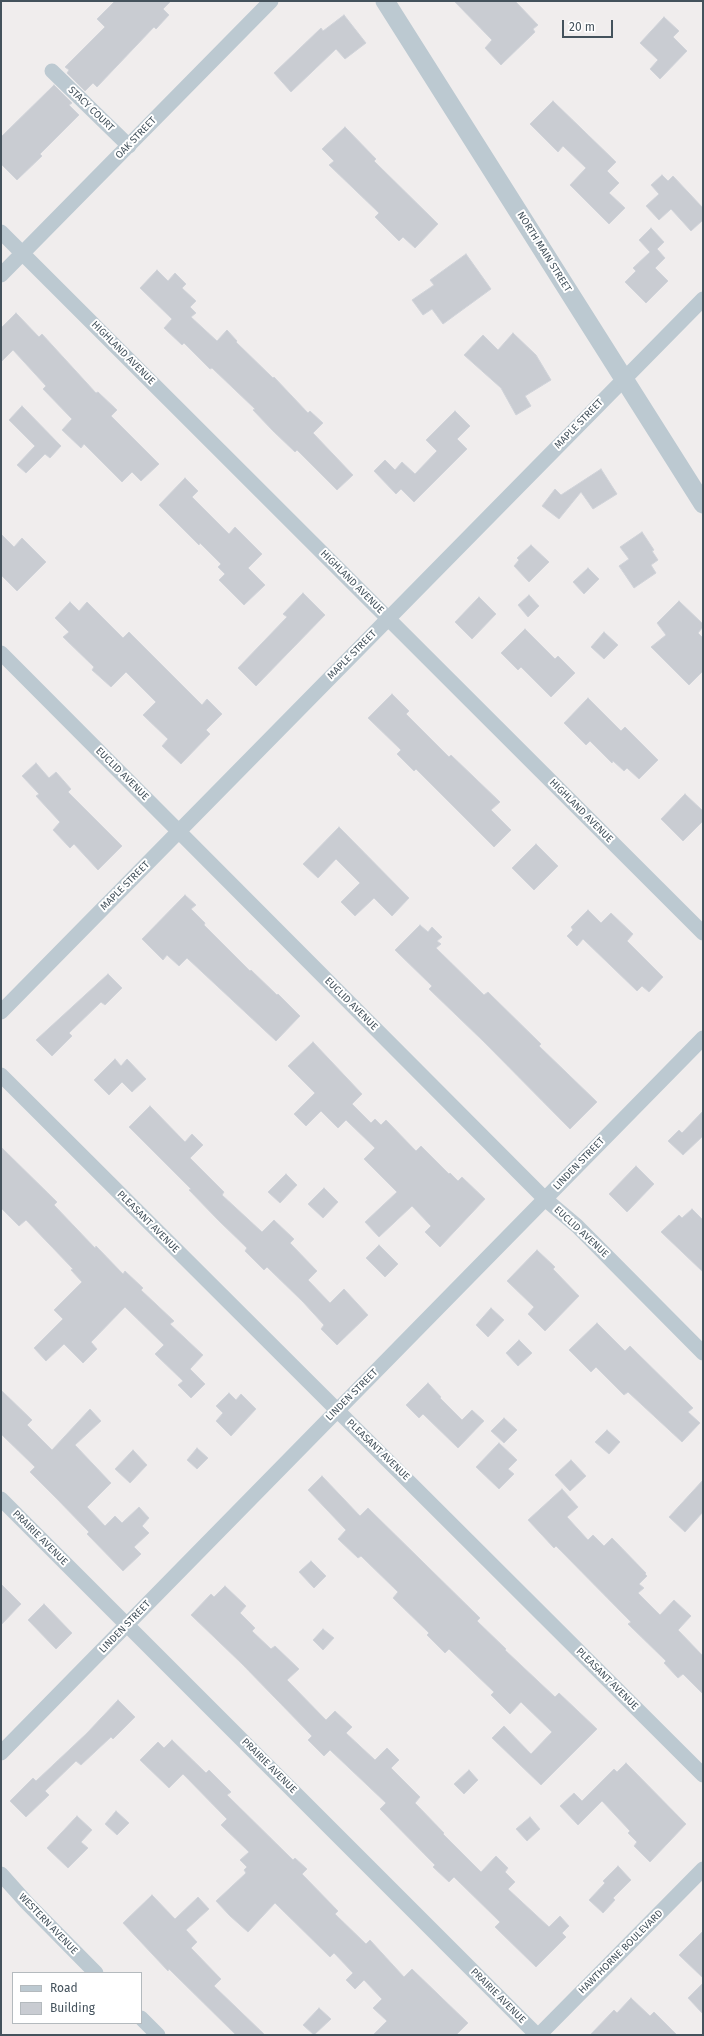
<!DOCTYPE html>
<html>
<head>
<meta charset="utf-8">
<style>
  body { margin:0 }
  #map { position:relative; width:704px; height:2036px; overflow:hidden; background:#f0eded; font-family:"Fira Sans",sans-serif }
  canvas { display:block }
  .frame { position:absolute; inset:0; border:2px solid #44525c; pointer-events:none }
  .legend { position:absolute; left:12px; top:1972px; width:130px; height:52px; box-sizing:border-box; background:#fff; border:1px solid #b4babe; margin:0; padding:5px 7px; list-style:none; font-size:12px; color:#44525c }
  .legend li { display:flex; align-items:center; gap:8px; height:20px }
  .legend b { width:20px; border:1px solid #b4babe }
  .scale { position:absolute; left:562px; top:20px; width:51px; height:18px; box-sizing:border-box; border:2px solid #44525c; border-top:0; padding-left:5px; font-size:12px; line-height:14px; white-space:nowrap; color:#44525c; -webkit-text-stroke:3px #fff; paint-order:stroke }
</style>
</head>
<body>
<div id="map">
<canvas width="704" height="2036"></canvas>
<div class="frame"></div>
<ul class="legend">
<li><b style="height:5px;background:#bcc9d1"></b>Road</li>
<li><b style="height:11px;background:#c9ccd2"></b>Building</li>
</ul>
<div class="scale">20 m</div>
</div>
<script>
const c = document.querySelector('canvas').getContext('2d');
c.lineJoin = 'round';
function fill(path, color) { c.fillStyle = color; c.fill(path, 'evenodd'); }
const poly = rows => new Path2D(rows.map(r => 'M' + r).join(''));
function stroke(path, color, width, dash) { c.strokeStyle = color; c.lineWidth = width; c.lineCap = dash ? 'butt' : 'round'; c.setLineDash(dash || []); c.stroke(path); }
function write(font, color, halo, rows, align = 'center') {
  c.font = font + ' "Fira Sans",sans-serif'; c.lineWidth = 4; c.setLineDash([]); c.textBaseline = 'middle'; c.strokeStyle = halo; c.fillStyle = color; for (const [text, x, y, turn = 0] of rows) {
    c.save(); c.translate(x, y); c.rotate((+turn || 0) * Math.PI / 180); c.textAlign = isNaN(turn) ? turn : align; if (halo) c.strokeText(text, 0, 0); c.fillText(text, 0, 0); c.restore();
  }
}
const building = poly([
  [115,1,171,1,163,9,169,15,156,29,154,27,97,87,93,83,85,91,67,73,69,70,65,67,105,27,97,19,115,1],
  [454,1,515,1,538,25,533,29,535,32,501,65,485,48,492,40,454,1],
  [344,15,366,43,345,59,336,49,291,92,274,73,321,28,323,31,344,15],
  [664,17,679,31,673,37,687,51,660,79,650,69,658,60,640,43,664,17],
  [54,85,72,103,69,105,79,115,40,154,42,156,17,180,1,164,1,137,54,85],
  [553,101,616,162,607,171,619,183,609,193,625,208,609,224,570,185,586,168,563,146,558,152,530,124,553,101],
  [345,127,376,159,374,161,438,224,415,248,403,237,399,241,375,217,379,213,329,165,334,161,322,149,345,127],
  [662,175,668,181,673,176,703,208,703,220,691,231,671,209,659,220,646,206,659,194,651,185,662,175],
  [651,228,664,242,657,249,665,258,655,268,668,281,646,303,625,282,636,271,633,268,650,252,639,240,651,228],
  [466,254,491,289,443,324,432,309,423,315,412,300,434,285,430,280,466,254],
  [157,270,168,281,175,273,186,284,182,288,196,301,190,307,196,313,191,317,217,341,227,330,237,341,236,342,273,378,274,377,308,413,310,411,323,423,313,433,353,475,337,490,297,450,295,452,273,431,253,410,255,409,212,368,210,369,184,343,182,345,164,328,172,319,140,288,157,270],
  [16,313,39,337,42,334,96,393,98,392,117,410,111,416,159,464,141,481,132,472,122,482,84,444,81,448,62,430,72,419,43,389,46,386,13,350,1,362,1,328,16,313],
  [513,333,536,355,551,380,525,396,531,406,516,415,501,388,464,355,483,335,498,350,513,333],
  [22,406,61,446,50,458,45,454,26,473,17,465,35,446,9,420,22,406],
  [455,411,470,426,457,439,467,449,414,502,401,489,396,494,374,471,385,460,395,470,402,462,415,474,437,451,426,440,455,411],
  [601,469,617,494,593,509,581,492,559,519,542,506,555,489,561,495,601,469],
  [185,478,198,491,192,497,229,534,235,527,262,554,248,568,265,585,244,605,219,580,225,574,218,567,221,564,200,543,199,545,159,505,185,478],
  [642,532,654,550,652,551,658,560,651,565,656,573,634,588,619,566,629,559,620,547,642,532],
  [1,534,14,547,22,538,46,562,17,591,1,575,1,534],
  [531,545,549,562,529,582,514,566,519,560,517,558,531,545],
  [588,568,599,579,584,594,573,582,588,568],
  [303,593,325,615,256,686,238,668,287,617,283,614,303,593],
  [529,595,539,606,528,617,518,605,529,595],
  [479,597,496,614,472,639,455,622,479,597],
  [679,601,703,624,703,627,698,633,703,638,703,671,689,685,651,647,666,635,657,623,679,601],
  [70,602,79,611,87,602,123,638,129,632,202,705,207,699,222,714,206,730,210,734,181,764,162,746,168,739,143,715,156,702,126,672,111,687,92,670,94,667,63,637,69,632,55,618,70,602],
  [525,629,555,659,558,656,575,673,551,697,521,667,518,670,501,653,525,629],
  [604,632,618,645,604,659,591,647,604,632],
  [392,694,409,711,406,714,449,757,451,755,500,802,491,810,511,830,494,847,416,769,414,771,397,754,401,750,368,718,392,694],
  [588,698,621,731,625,727,658,760,639,779,627,768,624,771,613,761,612,763,590,741,586,745,564,723,588,698],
  [36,763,49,778,56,772,71,789,68,792,122,846,98,870,74,844,70,848,53,830,60,822,36,796,39,794,22,776,36,763],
  [685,794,703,811,703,821,683,841,661,819,685,794],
  [339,827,409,898,392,916,374,898,355,916,341,902,360,883,336,859,318,878,303,864,339,827],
  [536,844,558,866,534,890,512,868,536,844],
  [185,895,196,905,191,909,205,923,204,925,250,971,251,970,277,995,278,994,300,1016,276,1041,187,958,179,966,167,955,163,960,142,939,185,895],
  [588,910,601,923,611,913,633,934,627,941,663,977,649,992,642,986,637,991,583,939,577,946,567,936,573,930,571,927,588,910],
  [420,925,428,932,432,927,442,937,437,941,441,944,436,948,484,995,488,992,541,1044,539,1046,597,1102,570,1129,483,1041,429,989,432,986,395,950,420,925],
  [108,974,122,988,105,1005,101,1002,69,1033,72,1036,52,1056,36,1040,108,974],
  [313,1042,362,1094,352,1104,371,1123,375,1119,381,1125,386,1120,416,1151,421,1146,449,1174,450,1173,458,1181,462,1177,485,1199,440,1247,425,1232,431,1226,412,1206,379,1237,365,1222,397,1192,364,1159,375,1148,346,1120,338,1128,321,1111,306,1126,294,1114,315,1093,288,1066,313,1042],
  [115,1059,121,1066,127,1059,146,1079,132,1092,122,1082,109,1095,94,1080,115,1059],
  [150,1106,185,1142,192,1134,203,1145,190,1158,224,1192,222,1195,262,1232,274,1220,294,1239,290,1243,317,1271,308,1280,330,1303,344,1289,368,1315,337,1345,321,1329,324,1325,303,1302,267,1267,264,1270,245,1251,247,1248,219,1221,189,1190,191,1189,129,1127,150,1106],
  [703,1111,703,1136,683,1155,668,1141,679,1130,682,1133,703,1111],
  [1,1147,57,1202,54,1205,95,1248,96,1246,123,1274,125,1271,143,1288,141,1290,174,1321,170,1324,203,1355,190,1369,205,1384,191,1398,178,1385,183,1381,155,1354,164,1345,125,1307,91,1342,97,1349,83,1363,64,1344,46,1361,34,1348,63,1319,54,1310,82,1282,71,1270,73,1269,26,1220,19,1226,1,1208,1,1147],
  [636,1166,654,1184,627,1212,609,1194,636,1166],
  [286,1174,297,1185,280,1203,268,1192,286,1174],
  [324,1188,338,1202,323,1218,308,1204,324,1188],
  [692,1209,703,1220,703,1272,661,1232,679,1215,682,1218,692,1209],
  [379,1245,398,1264,385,1277,366,1258,379,1245],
  [537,1250,555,1267,553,1269,579,1296,545,1331,528,1314,534,1307,507,1281,537,1250],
  [491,1308,504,1320,488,1337,476,1325,491,1308],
  [597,1323,625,1351,630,1346,693,1408,688,1412,700,1423,682,1442,628,1392,624,1395,596,1367,591,1372,569,1350,597,1323],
  [519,1340,532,1353,518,1366,506,1353,519,1340],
  [428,1383,441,1397,440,1398,462,1420,472,1410,484,1421,458,1448,423,1414,419,1418,406,1405,428,1383],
  [1,1390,32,1420,27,1425,52,1450,90,1409,101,1421,75,1445,111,1483,87,1507,105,1526,115,1516,122,1523,139,1507,149,1518,142,1526,149,1533,134,1547,141,1554,123,1571,87,1534,89,1532,55,1497,30,1472,35,1467,1,1434,1,1390],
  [229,1393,236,1400,241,1394,256,1409,231,1436,216,1421,223,1413,216,1406,229,1393],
  [504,1418,517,1430,504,1443,491,1431,504,1418],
  [607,1430,620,1442,609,1454,595,1442,607,1430],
  [499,1443,517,1460,508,1469,514,1474,499,1489,476,1467,499,1443],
  [197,1448,208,1458,197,1469,187,1460,197,1448],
  [133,1450,147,1465,130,1483,115,1469,133,1450],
  [571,1460,586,1476,570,1491,555,1475,571,1460],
  [322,1476,360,1516,368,1508,480,1618,477,1621,506,1649,505,1650,555,1697,559,1693,597,1729,541,1785,492,1738,504,1726,531,1754,552,1732,521,1702,510,1714,491,1695,494,1692,449,1649,445,1653,427,1635,429,1633,393,1598,398,1592,361,1556,358,1558,338,1539,346,1530,308,1490,322,1476],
  [703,1480,703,1512,685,1532,669,1517,703,1480],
  [562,1489,578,1507,567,1517,588,1540,593,1535,604,1546,612,1538,646,1573,645,1574,647,1576,639,1584,644,1588,638,1593,660,1615,674,1600,691,1616,678,1630,703,1656,703,1694,683,1674,678,1678,664,1663,666,1661,628,1624,631,1622,556,1546,554,1548,528,1520,562,1489],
  [311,1561,326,1576,314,1588,299,1572,311,1561],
  [1,1584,21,1604,1,1625,1,1584],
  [225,1586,246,1606,240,1613,255,1628,252,1631,271,1649,275,1646,299,1669,287,1680,326,1720,335,1711,352,1727,346,1733,375,1760,387,1748,399,1760,391,1768,420,1797,415,1803,444,1833,443,1834,481,1872,496,1856,508,1868,505,1872,515,1882,508,1889,549,1927,560,1916,569,1926,562,1933,566,1937,536,1967,495,1927,500,1922,454,1877,449,1882,433,1867,435,1865,380,1809,386,1803,330,1750,324,1756,308,1740,312,1736,242,1664,191,1615,211,1594,214,1597,225,1586],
  [44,1604,72,1633,56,1649,28,1620,44,1604],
  [323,1629,334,1638,323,1650,313,1640,323,1629],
  [118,1700,135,1717,113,1739,111,1737,81,1765,76,1761,45,1791,49,1795,26,1817,10,1801,33,1778,36,1781,87,1733,118,1700],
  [172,1740,206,1773,209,1770,231,1792,227,1795,293,1860,295,1858,307,1869,302,1874,338,1911,335,1914,366,1944,370,1940,404,1977,412,1969,468,2023,456,2035,373,2035,387,2021,373,2008,382,1999,364,1980,355,1989,346,1980,353,1973,334,1953,330,1957,275,1903,248,1932,230,1916,216,1901,246,1873,244,1870,247,1867,240,1860,249,1852,221,1825,227,1819,183,1774,169,1788,140,1760,158,1742,164,1748,172,1740],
  [626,1763,686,1824,650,1862,634,1846,637,1842,628,1833,630,1831,602,1801,578,1825,560,1806,574,1793,582,1801,614,1769,617,1772,626,1763],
  [469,1770,478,1780,464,1794,454,1784,469,1770],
  [116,1811,129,1823,117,1835,105,1824,116,1811],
  [77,1816,92,1830,81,1842,88,1848,68,1868,47,1848,77,1816],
  [530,1817,540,1829,527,1841,516,1829,530,1817],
  [618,1866,631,1880,613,1898,615,1900,603,1913,589,1900,605,1883,603,1881,618,1866],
  [152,1895,175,1919,198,1897,209,1909,186,1930,197,1942,191,1948,221,1979,214,1986,265,2035,236,2035,169,1969,168,1971,123,1923,152,1895],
  [703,1931,703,1978,679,1955,703,1931],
  [703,1983,703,2014,688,1998,703,1983],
  [631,1998,650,2016,654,2012,677,2035,590,2035,614,2010,617,2013,631,1998],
  [319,2008,331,2019,314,2035,303,2025,319,2008]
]);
fill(building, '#c9ccd2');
stroke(building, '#d0d3d9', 1);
stroke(poly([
  [52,71,129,146],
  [1,232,703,933],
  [1,275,271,1],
  [1,653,545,1199,577,1226,703,1353],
  [1,1012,703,299],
  [1,1075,703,1775],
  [1,1499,537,2035],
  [1,1753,703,1038],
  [1,1874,26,1902,96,1973],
  [141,2018,158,2035],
  [539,2035,703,1869]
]), '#bcc9d1', 15);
stroke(poly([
  [385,1,703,504]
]), '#bcc9d1', 19);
write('10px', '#44525c', '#fff', [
  ["STACY COURT",91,109,44],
  ["OAK STREET",136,138,-46],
  ["NORTH MAIN STREET",544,252,58],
  ["HIGHLAND AVENUE",123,353,45],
  ["MAPLE STREET",579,424,-46],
  ["HIGHLAND AVENUE",352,582,45],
  ["MAPLE STREET",352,655,-45],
  ["EUCLID AVENUE",122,774,45],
  ["HIGHLAND AVENUE",581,811,45],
  ["MAPLE STREET",125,886,-45],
  ["EUCLID AVENUE",351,1004,45],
  ["LINDEN STREET",579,1164,-46],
  ["PLEASANT AVENUE",148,1222,45],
  ["EUCLID AVENUE",581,1232,43],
  ["LINDEN STREET",352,1395,-45],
  ["PLEASANT AVENUE",378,1450,44],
  ["PRAIRIE AVENUE",40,1538,45],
  ["LINDEN STREET",125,1627,-46],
  ["PLEASANT AVENUE",607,1679,45],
  ["PRAIRIE AVENUE",269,1766,45],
  ["WESTERN AVENUE",48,1924,46],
  ["HAWTHORNE BOULEVARD",621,1952,-45],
  ["PRAIRIE AVENUE",498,1996,45]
]);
</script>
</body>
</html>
